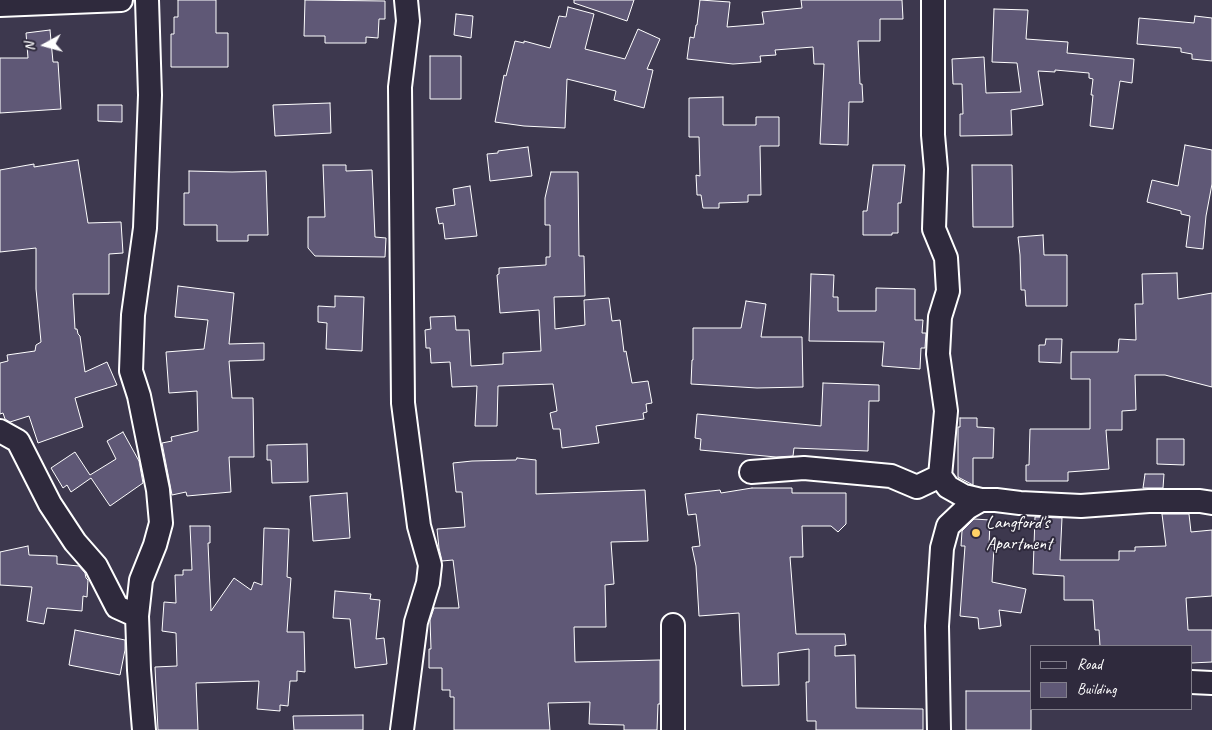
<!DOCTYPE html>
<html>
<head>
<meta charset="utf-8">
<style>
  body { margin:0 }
  #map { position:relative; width:1212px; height:730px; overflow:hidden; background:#3d384e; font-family:Caveat,sans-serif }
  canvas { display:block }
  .legend { position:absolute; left:1030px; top:645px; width:162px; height:65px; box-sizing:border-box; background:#2f2a3d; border:1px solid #827f8b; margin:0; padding:6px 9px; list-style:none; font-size:15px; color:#fff }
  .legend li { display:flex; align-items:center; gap:10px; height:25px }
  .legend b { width:25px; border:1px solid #827f8b }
  .north { position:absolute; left:20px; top:20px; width:50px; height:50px; -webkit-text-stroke:4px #2f2a3d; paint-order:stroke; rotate:263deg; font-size:14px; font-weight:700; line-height:20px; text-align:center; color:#fff }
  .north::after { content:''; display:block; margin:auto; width:18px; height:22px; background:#fff; clip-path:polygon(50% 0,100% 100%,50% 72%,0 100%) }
</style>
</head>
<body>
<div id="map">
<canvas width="1212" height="730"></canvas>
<ul class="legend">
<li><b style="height:6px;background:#2f2a3d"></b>Road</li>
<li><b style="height:14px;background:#5f5876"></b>Building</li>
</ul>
<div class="north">N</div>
</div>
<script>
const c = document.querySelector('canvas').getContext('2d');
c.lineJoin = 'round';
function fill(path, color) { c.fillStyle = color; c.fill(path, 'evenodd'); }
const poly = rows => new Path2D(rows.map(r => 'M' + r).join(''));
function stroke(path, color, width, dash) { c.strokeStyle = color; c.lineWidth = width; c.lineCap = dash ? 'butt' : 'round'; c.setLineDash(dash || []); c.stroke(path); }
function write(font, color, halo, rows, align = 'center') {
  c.font = font + ' Caveat,sans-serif'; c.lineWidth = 4; c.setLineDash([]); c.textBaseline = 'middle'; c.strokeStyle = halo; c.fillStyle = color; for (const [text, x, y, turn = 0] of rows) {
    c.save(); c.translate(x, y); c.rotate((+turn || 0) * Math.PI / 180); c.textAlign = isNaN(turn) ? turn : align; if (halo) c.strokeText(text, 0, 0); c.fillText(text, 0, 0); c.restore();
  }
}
const building = poly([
  [178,0,216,0,216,33,228,33,228,67,171,67,171,34,174,34,174,17,178,17,178,0],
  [305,0,385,1,385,19,379,19,378,38,366,37,366,43,325,43,325,36,304,36,305,0],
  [574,0,634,0,627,21,574,3,574,0],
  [700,0,730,2,727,27,764,24,762,12,802,8,801,0,902,0,903,19,880,19,880,41,858,41,860,84,862,84,863,102,849,102,848,145,820,144,824,64,814,64,813,47,775,50,776,55,760,56,761,62,733,64,687,59,690,37,694,38,696,25,697,25,700,0],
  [568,7,594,14,585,49,625,59,638,29,660,39,647,69,653,70,644,108,614,100,616,91,567,79,565,128,524,126,495,122,504,75,506,76,515,41,524,43,524,41,550,48,559,16,566,17,568,7],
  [994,9,1028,10,1026,39,1068,42,1067,53,1134,59,1132,83,1120,81,1113,129,1090,126,1093,95,1091,95,1093,79,1089,78,1089,73,1055,70,1055,72,1038,71,1043,105,1011,110,1012,135,960,136,960,114,963,114,962,84,953,84,952,59,984,57,986,93,1021,92,1017,63,992,62,994,9],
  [456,14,473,16,471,38,454,35,456,14],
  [1195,16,1212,18,1212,61,1192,59,1192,54,1181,52,1181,48,1137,44,1139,18,1194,23,1195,16],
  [50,30,53,62,58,62,61,109,0,113,0,58,28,58,26,33,50,30],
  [430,56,461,56,461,99,430,99,430,56],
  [723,97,723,125,756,125,756,117,779,117,779,146,760,146,761,195,748,195,748,202,719,203,719,208,703,208,701,195,697,195,696,175,700,176,699,137,689,137,689,98,723,97],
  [330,103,331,133,275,136,273,105,330,103],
  [98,105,122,105,122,122,98,121,98,105],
  [1185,145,1212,150,1212,184,1206,216,1203,249,1186,247,1190,216,1181,214,1181,211,1147,202,1152,180,1178,186,1185,145],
  [528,147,532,176,490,181,487,154,498,153,498,151,528,147],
  [78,160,88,223,121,222,123,253,109,254,109,294,73,294,75,329,77,329,78,334,80,336,85,372,107,362,117,385,75,398,83,427,38,443,29,416,10,422,5,419,3,413,0,414,0,363,8,361,7,355,35,351,36,345,41,342,36,289,36,248,0,252,0,170,34,164,34,167,78,160],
  [323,165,346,165,346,171,372,170,375,237,386,238,385,257,315,256,308,248,308,217,325,217,323,165],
  [873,165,905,165,901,203,898,203,898,233,892,233,892,235,863,235,863,211,867,211,873,165],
  [972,165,1012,165,1013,227,973,227,972,165],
  [189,171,232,172,266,171,268,235,248,235,248,241,217,241,217,225,184,225,184,193,189,193,189,171],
  [551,172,578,172,579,256,584,256,585,296,554,297,555,329,585,325,584,300,609,298,612,321,620,320,624,352,626,351,632,383,648,381,652,403,646,404,647,412,643,413,644,419,596,426,599,443,562,448,560,429,553,429,550,413,557,411,553,384,498,386,497,426,475,426,477,386,452,387,450,362,431,363,430,348,426,348,425,330,431,329,430,317,455,316,456,330,469,330,471,366,503,364,503,353,541,351,539,310,500,313,497,275,499,274,499,268,546,265,546,257,550,257,550,225,545,225,545,198,551,172],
  [470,186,477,236,445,239,443,223,439,224,436,208,455,205,453,189,470,186],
  [1043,235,1044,255,1067,255,1067,306,1026,306,1025,290,1021,290,1020,255,1018,237,1043,235],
  [1177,273,1178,299,1212,293,1212,387,1165,375,1135,375,1136,410,1122,411,1122,430,1106,430,1109,469,1068,472,1068,481,1026,481,1026,465,1029,465,1030,429,1090,429,1090,379,1071,379,1071,352,1118,352,1119,339,1136,340,1135,304,1143,304,1142,274,1177,273],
  [811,274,834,275,833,297,838,297,838,311,876,311,876,288,915,289,915,320,923,320,922,333,926,333,925,348,921,348,920,369,882,366,884,342,809,341,811,274],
  [178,286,234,293,229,344,264,343,264,360,229,361,232,398,253,398,254,457,229,457,231,492,187,496,186,492,172,495,162,443,172,441,171,437,198,431,197,391,169,393,166,352,204,349,208,320,175,317,178,286],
  [335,296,364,297,362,351,326,349,327,323,318,322,318,306,335,307,335,296],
  [746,301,766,304,761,337,802,337,803,387,757,388,691,384,692,360,693,360,693,328,741,328,746,301],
  [1046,339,1062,339,1061,363,1039,362,1039,345,1045,345,1046,339],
  [823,383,879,385,879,401,869,401,868,451,794,448,793,456,776,457,700,450,701,439,695,438,697,414,821,426,823,383],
  [960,418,977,418,977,427,994,428,993,458,973,458,973,485,958,477,958,427,960,427,960,418],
  [123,432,139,461,143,483,110,506,91,478,71,492,67,485,63,488,51,468,75,452,90,475,116,459,107,441,123,432],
  [1157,439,1184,439,1184,465,1157,464,1157,439],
  [307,444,308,482,272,483,271,460,267,460,267,445,307,444],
  [517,458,536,460,536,494,645,490,648,541,611,542,614,584,605,585,606,627,574,627,575,662,660,660,660,704,658,704,657,730,624,730,624,725,589,724,590,702,548,703,550,730,454,730,454,697,450,697,450,690,442,690,442,668,429,668,429,649,431,649,430,620,434,608,459,608,453,560,442,561,439,548,437,529,465,527,462,492,456,492,453,463,472,461,516,460,517,458],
  [1145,474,1164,474,1163,488,1143,488,1145,474],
  [752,488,792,488,792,493,846,493,846,524,838,532,831,526,802,526,803,557,790,557,796,634,845,634,846,645,835,646,835,656,855,655,856,708,923,709,923,730,816,730,816,721,807,721,806,682,809,682,809,649,778,653,779,685,742,686,739,613,699,616,696,566,692,547,700,546,696,514,688,515,685,494,720,490,721,493,752,488],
  [347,493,350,538,313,541,310,496,347,493],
  [1162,514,1189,514,1191,532,1212,530,1212,596,1186,598,1188,630,1212,630,1212,662,1191,663,1191,646,1100,646,1099,630,1095,630,1093,600,1064,600,1064,576,1033,574,1035,517,1062,518,1060,560,1119,560,1119,551,1135,551,1135,547,1166,546,1162,514],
  [974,519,990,520,989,547,994,547,992,582,1026,589,1021,613,999,610,1001,626,979,629,978,618,960,616,965,546,961,546,962,531,974,519],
  [190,526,210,526,210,543,208,543,211,611,234,578,251,590,254,582,262,585,264,528,289,529,287,577,291,578,287,632,304,632,305,672,297,671,297,681,290,681,288,706,280,705,280,711,257,709,259,681,196,683,198,730,158,730,155,667,177,666,176,633,162,631,164,602,176,603,175,575,183,575,183,570,192,570,190,526],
  [28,546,29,555,57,556,57,564,79,566,85,573,86,578,88,580,87,597,83,596,82,611,47,608,44,624,27,621,32,587,0,585,0,552,28,546],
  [335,591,371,594,370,599,380,600,376,639,384,638,387,664,355,668,350,619,333,618,335,591],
  [75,630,125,640,125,650,120,675,69,665,75,630],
  [966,691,1031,691,1031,730,966,730,966,691],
  [363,715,363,730,294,730,293,716,363,715]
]);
fill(building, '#5f5876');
stroke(building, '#fff', 1);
const minor = poly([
  [933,0,933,135,936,169,934,229,946,258,948,291,940,317,938,354,946,411,940,476,948,487,964,496,981,500,996,500,1020,503,1081,506,1149,501,1200,501,1212,503],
  [0,5,121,0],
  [0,431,18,441,50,504,75,542,96,566,117,607,137,616],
  [751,472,804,468,891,476,917,487,940,476],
  [673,625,673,730],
  [1191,682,1212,683],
  [144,730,139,670,137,616,141,580,155,545,161,523,158,490,139,396,131,371,133,315,145,228,150,95,147,0],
  [402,730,416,622,428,583,430,565,419,526,403,403,400,87,408,21,406,0],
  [939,730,937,626,942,548,948,526,967,508,981,500]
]);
stroke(minor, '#fff', 26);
stroke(minor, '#2f2a3d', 22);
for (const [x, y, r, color] of [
  [976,533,5,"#ffd166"]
]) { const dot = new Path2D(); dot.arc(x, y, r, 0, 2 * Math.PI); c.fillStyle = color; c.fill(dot); stroke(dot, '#2f2a3d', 2); }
write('18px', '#fff', '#2f2a3d', [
  ["Langford's",986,523],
  ["Apartment",986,544]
], 'left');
</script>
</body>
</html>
